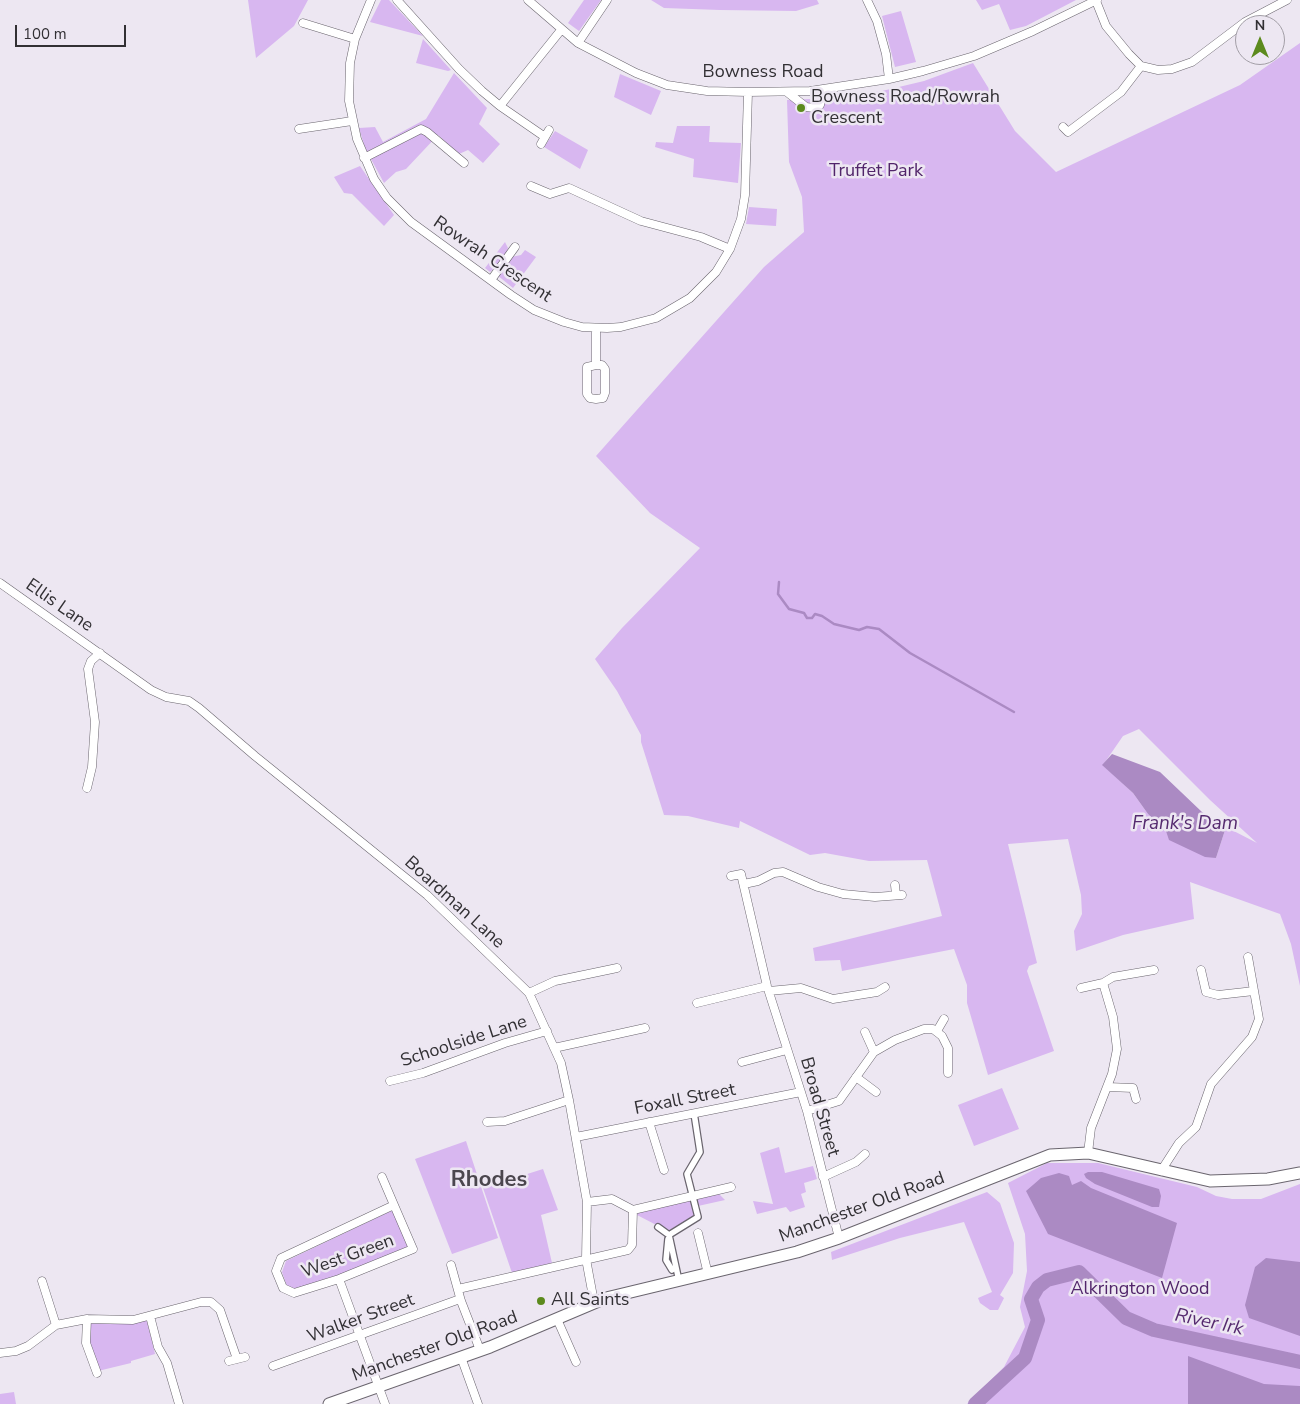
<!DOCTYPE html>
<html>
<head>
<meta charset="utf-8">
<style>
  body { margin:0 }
  #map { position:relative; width:1300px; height:1404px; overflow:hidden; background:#ede7f2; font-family:"Nunito Sans",sans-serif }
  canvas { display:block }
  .north { position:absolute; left:1235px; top:15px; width:50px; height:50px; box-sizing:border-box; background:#ede7f2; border:1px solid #a29ea6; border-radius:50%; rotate:0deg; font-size:14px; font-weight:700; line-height:20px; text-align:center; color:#323034 }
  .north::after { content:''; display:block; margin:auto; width:18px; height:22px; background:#5c8a1d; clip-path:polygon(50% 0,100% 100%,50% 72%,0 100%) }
  .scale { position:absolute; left:15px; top:25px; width:111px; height:22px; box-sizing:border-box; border:2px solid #323034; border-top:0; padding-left:6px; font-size:15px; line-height:18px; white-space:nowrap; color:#323034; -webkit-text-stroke:4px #ede7f2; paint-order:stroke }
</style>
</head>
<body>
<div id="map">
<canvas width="1300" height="1404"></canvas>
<div class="north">N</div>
<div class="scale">100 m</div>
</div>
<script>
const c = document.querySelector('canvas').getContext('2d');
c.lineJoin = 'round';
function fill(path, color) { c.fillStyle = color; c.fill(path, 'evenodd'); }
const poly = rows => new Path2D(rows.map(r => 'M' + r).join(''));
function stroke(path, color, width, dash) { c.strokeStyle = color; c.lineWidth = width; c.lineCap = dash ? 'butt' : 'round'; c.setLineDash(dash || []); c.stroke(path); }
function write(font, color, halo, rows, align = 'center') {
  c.font = font + ' "Nunito Sans",sans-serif'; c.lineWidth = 5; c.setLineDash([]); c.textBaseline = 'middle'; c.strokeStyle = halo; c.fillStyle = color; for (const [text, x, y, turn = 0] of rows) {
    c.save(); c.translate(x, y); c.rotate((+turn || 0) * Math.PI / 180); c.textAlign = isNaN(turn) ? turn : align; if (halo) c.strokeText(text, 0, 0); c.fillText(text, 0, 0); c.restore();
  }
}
fill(poly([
  [248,0,308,0,294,26,256,58],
  [381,0,389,0,423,36,370,22],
  [584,0,601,0,579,31,568,23],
  [651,0,817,0,819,4,796,11,720,10,664,8],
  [976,0,1076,0,1026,26,1010,30,999,4,982,10],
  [901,11,916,62,895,67,882,16],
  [423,39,451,70,448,71,416,63],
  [1300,43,1300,986,1291,944,1280,914,1190,882,1194,919,1123,935,1076,951,1074,931,1082,914,1081,895,1068,839,1008,844,1037,963,1029,966,1027,971,1054,1051,988,1075,967,1003,967,985,954,949,842,971,840,960,815,961,813,948,942,916,927,860,869,861,825,853,810,855,740,821,739,828,688,816,664,815,641,742,641,735,617,691,595,659,622,628,700,548,650,513,596,456,764,267,804,232,802,197,789,162,787,100,835,98,882,91,924,81,973,63,1015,131,1056,172,1240,85],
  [1139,729,1210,800,1257,843,1226,827,1216,858,1166,831,1148,814,1133,793,1103,765,1123,736],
  [454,73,487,108,479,124,500,144,483,163,468,150,459,154,438,135,406,169,396,172,384,183,365,148,359,128,375,127,383,142,426,119],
  [620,74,661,91,651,115,614,97],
  [677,126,710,126,709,142,741,143,738,183,693,177,694,159,655,147,656,142,673,143],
  [555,131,588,150,580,169,544,147],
  [360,166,394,215,384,226,352,194,344,193,334,177],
  [749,207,777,209,776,226,746,224],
  [505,242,508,248,505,259,490,272,485,268],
  [525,250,536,257,513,288,497,275,511,257,521,255],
  [1002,1088,1019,1129,974,1146,958,1105],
  [466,1141,498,1238,452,1254,415,1159],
  [779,1147,785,1173,813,1166,817,1179,804,1183,806,1192,801,1194,805,1207,790,1212,786,1207,757,1214,753,1201,773,1204,760,1153],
  [1047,1163,1098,1163,1197,1187,1216,1196,1232,1199,1261,1199,1300,1184,1300,1404,967,1404,1004,1367,1025,1327,1020,1307,1027,1271,1025,1234,1008,1183],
  [543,1169,558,1210,541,1215,552,1263,512,1273,483,1188],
  [717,1192,725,1200,698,1206,696,1197],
  [987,1192,1000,1203,1014,1243,1013,1273,1000,1295,1004,1298,998,1310,990,1310,980,1303,978,1298,992,1292,964,1222,900,1238,832,1260,831,1252],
  [690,1198,695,1216,668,1231,637,1215,639,1212],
  [393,1210,409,1249,298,1291,288,1289,282,1272,286,1261],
  [89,1320,132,1323,147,1320,155,1354,131,1361,131,1363,98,1371,88,1341],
  [14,1392,16,1404,0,1404,0,1394]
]), '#d8b7f0');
fill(poly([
  [1112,754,1160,772,1202,812,1226,827,1216,858,1205,857,1169,840,1166,831,1148,814,1133,793,1102,765],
  [1088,1172,1102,1172,1159,1189,1161,1196,1159,1207,1152,1207,1095,1184,1086,1178,1084,1174],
  [1059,1173,1069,1176,1072,1185,1081,1181,1091,1188,1177,1223,1162,1278,1048,1234,1026,1191,1041,1178],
  [1266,1258,1300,1262,1300,1336,1249,1318,1245,1305,1255,1267],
  [1188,1356,1264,1384,1300,1386,1300,1404,1188,1404]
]), '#ab8ac3');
stroke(poly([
  [779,582,778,594,789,609,804,613,807,618,812,618,815,614,822,616,834,624,859,630,867,627,879,629,910,653,1014,712]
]), '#ab8ac3', 2.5);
stroke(poly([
  [975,1404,1025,1358,1038,1320,1031,1299,1038,1287,1047,1280,1079,1272,1126,1318,1154,1330,1300,1362]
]), '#ab8ac3', 14);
const pedestrian = poly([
  [658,1227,669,1235,698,1217,687,1174,700,1152,694,1113],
  [669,1235,679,1281],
  [668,1239,666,1260,672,1270]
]);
const minor = poly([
  [371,0,355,39,350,63,349,101,357,139,374,179,387,198,411,222,511,295,534,310,564,322,582,327,607,328,621,327,656,318,690,298,716,272,730,249,741,219,745,195,748,92],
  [397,0,459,69,482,91,500,106,545,137],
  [528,0,578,43,636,73,667,85,707,91,748,92,810,91,889,79,923,71,974,56,1033,31,1097,0],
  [867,0,877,21,886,54,889,79],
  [1096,1,1106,26,1129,54,1141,66,1158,70,1172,69,1192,62,1245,22,1287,0],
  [303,23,355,39],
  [578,43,607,0],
  [787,92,806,107,814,108,820,105,823,89],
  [500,106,561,30],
  [1063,127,1068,132,1121,92,1141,66],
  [299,129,352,121],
  [541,144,549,130],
  [364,158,421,129,427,132,464,163],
  [531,186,550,194,569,188,641,221,701,237,730,249],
  [491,280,515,247],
  [596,365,602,365,605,369,605,393,603,398,596,399,590,398,587,394,587,367,596,365,596,328],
  [0,583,151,690,166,697,189,701,199,708,255,756,427,895,529,993,561,1063,569,1100,587,1202,586,1259,594,1302],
  [87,788,92,767,95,722,88,669,91,661,100,653],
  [731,876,741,874,767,986,807,1111,839,1238],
  [744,884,758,881,774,873,783,872,818,887,843,894,875,897,902,895],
  [895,885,896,895],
  [1201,970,1206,992,1218,995,1254,991],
  [1081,988,1103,983,1113,977,1154,970],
  [769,991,801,988,833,999,877,992,885,987],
  [529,993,555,981,617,968],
  [697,1003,767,986],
  [937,1031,944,1019],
  [865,1032,874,1052],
  [554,1048,645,1028],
  [742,1062,787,1050],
  [856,1077,876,1092],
  [390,1081,423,1073,505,1043,547,1031],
  [1108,1087,1133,1088,1136,1099],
  [807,1111,839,1101,874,1052,895,1040,924,1029,933,1029,942,1036,948,1048,948,1073],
  [487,1122,505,1121,569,1100],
  [649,1122,664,1170],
  [576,1137,801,1092],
  [1088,1153,1091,1128,1112,1074,1117,1049,1113,1017,1103,983],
  [1161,1171,1179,1143,1196,1127,1211,1084,1252,1037,1259,1019,1248,957],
  [382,1177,394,1205,281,1258,276,1271,283,1288,294,1293,339,1279,413,1249,394,1205],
  [823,1177,856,1162,865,1154],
  [587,1202,612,1199,633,1210,731,1187],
  [698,1233,708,1274],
  [451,1265,461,1301,480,1350],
  [339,1279,385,1404],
  [42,1281,56,1325],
  [458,1289,628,1250,632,1245,633,1210],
  [150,1316,158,1347,167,1363,179,1404],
  [87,1319,133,1320,201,1302,211,1302,220,1310,237,1359],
  [557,1319,576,1362],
  [0,1353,16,1351,28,1346,56,1325,87,1319,86,1343,97,1373],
  [461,1357,478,1404],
  [229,1361,245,1357],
  [273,1366,460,1299]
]);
const primary = poly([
  [329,1404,490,1347,606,1298,797,1252,839,1238,1050,1155,1088,1153,1210,1181,1268,1179,1300,1173]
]);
stroke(pedestrian, '#6a656e', 8);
stroke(minor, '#6a656e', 9);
stroke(primary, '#6a656e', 13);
stroke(pedestrian, '#fff', 5.5);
stroke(minor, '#fff', 8);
stroke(primary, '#fff', 11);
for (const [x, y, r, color] of [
  [801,108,5,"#5c8a1d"],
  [541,1301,5,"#5c8a1d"]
]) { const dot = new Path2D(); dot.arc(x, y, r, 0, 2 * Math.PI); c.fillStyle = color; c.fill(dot); stroke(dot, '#ede7f2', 2); }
write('18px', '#323034', '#ede7f2', [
  ["Bowness Road",763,73],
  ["Rowrah Crescent",492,260,34],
  ["Ellis Lane",59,606,35],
  ["Boardman Lane",454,903,42],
  ["Schoolside Lane",464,1042,-18],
  ["Foxall Street",685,1100,-11],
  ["Broad Street",819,1107,74],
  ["Manchester Old Road",862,1208,-20],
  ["West Green",348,1257,-20],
  ["Walker Street",361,1319,-20],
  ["Manchester Old Road",435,1347,-20]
]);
write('18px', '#323034', '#ede7f2', [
  ["Bowness Road/Rowrah",811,98],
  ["Crescent",811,119],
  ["All Saints",551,1301]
], 'left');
write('18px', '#51256a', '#ede7f2', [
  ["Truffet Park",876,172],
  ["Alkrington Wood",1140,1290]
]);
write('italic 19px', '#552a6f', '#ede7f2', [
  ["Frank's Dam",1185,824],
  ["River Irk",1209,1323,12]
]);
write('bold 22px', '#4b464e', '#ede7f2', [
  ["Rhodes",489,1181]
]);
</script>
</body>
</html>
